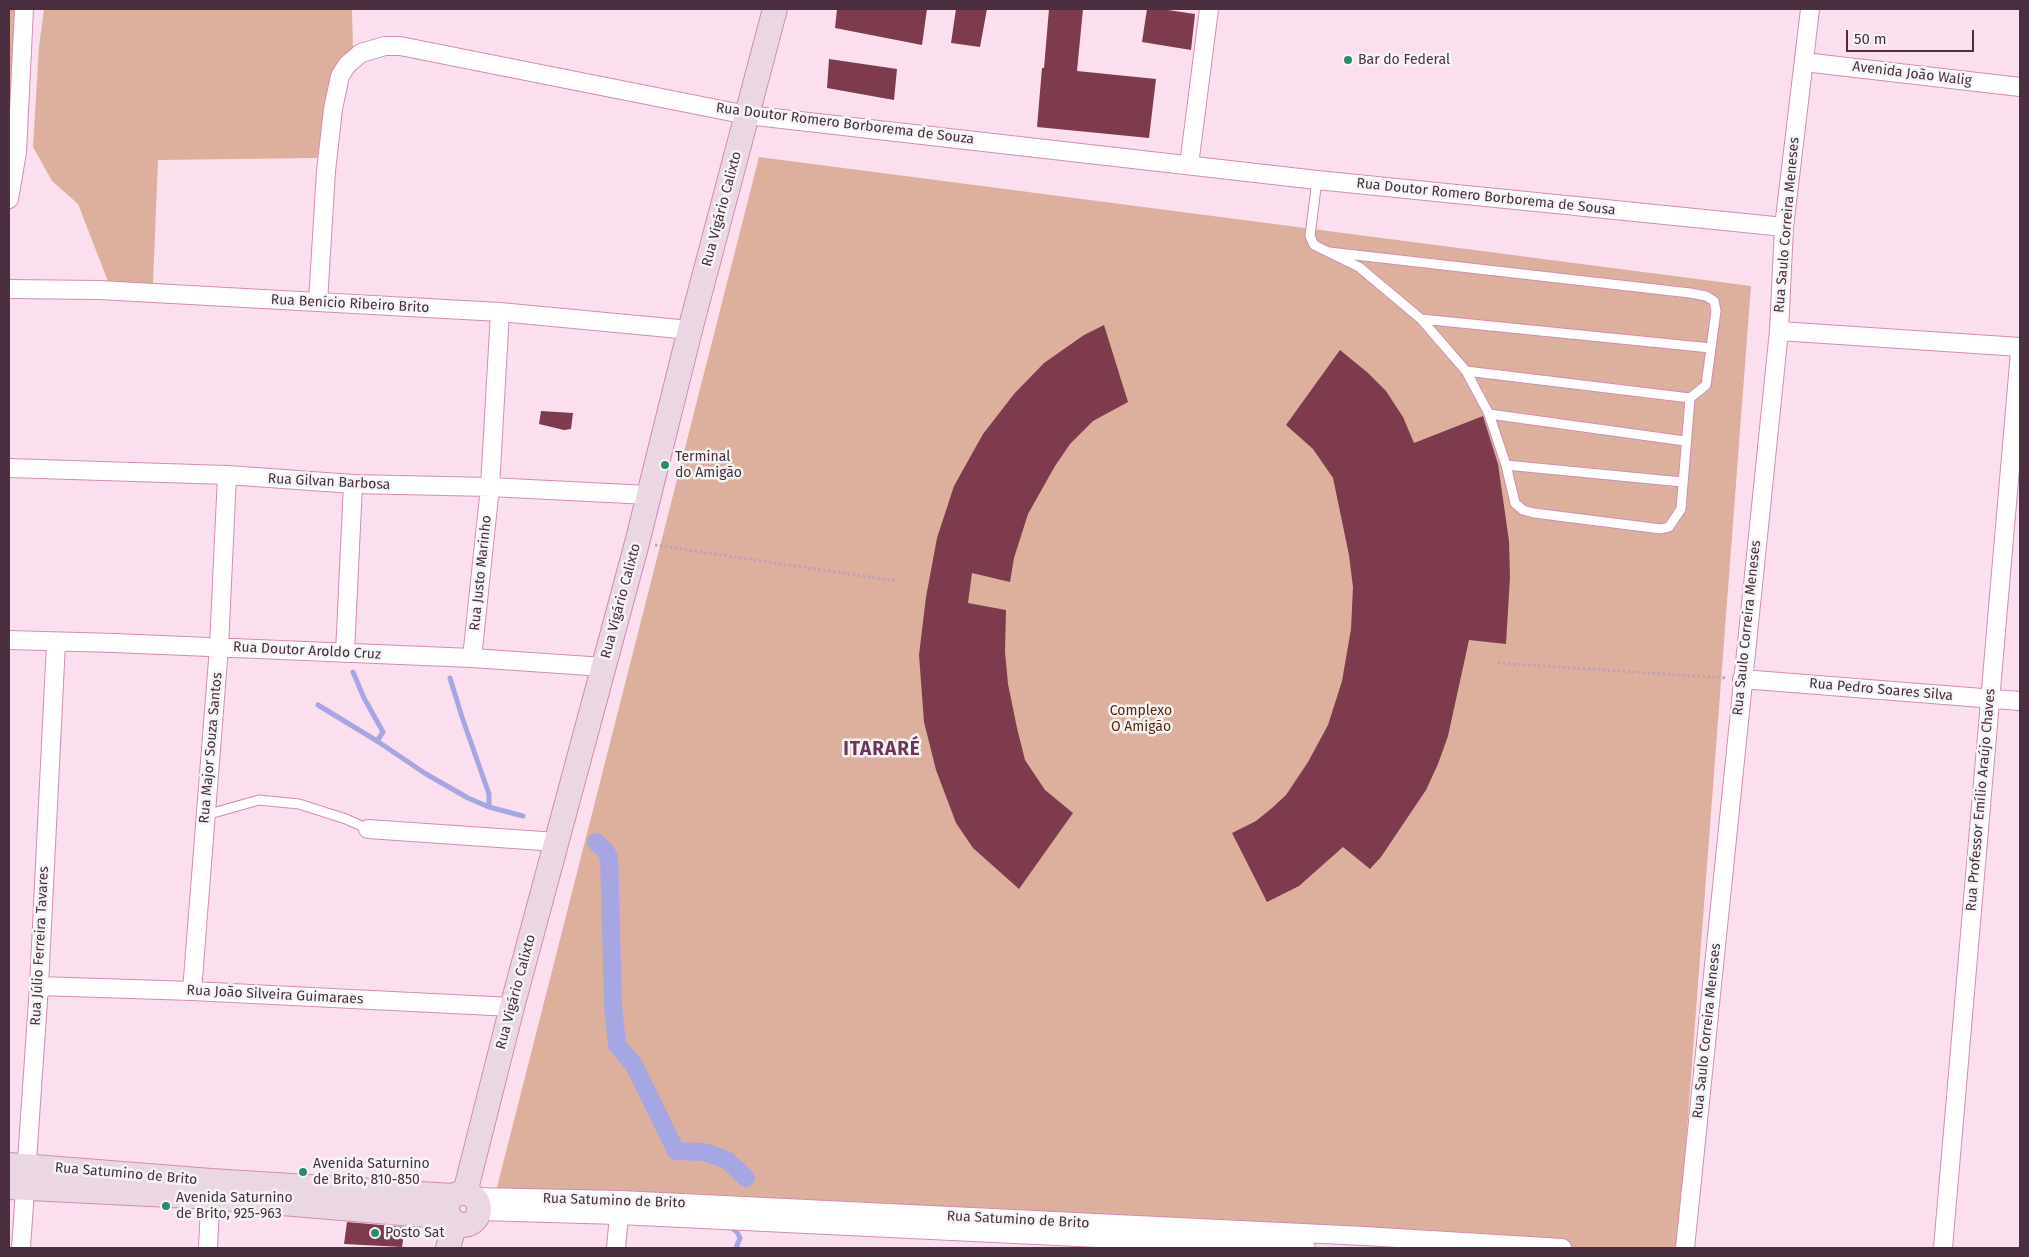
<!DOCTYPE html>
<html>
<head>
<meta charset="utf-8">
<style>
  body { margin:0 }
  #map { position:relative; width:2029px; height:1257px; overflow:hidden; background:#fcdfef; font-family:"Fira Sans",sans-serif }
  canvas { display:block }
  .frame { position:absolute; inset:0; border:10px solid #4b2f40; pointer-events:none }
  .scale { position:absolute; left:1846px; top:30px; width:128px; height:22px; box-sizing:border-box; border:2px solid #4b2f40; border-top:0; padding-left:6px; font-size:15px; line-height:18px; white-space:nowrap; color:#4b2f40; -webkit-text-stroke:4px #f5f5f5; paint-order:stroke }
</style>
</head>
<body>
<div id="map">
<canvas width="2029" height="1257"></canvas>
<div class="frame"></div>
<div class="scale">50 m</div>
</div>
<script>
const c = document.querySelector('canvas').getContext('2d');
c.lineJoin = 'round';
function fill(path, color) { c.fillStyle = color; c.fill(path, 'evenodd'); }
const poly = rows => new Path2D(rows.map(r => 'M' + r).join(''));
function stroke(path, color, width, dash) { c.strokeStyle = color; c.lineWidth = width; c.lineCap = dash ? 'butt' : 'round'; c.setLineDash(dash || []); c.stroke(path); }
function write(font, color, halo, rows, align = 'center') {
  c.font = font + ' "Fira Sans",sans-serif'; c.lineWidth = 5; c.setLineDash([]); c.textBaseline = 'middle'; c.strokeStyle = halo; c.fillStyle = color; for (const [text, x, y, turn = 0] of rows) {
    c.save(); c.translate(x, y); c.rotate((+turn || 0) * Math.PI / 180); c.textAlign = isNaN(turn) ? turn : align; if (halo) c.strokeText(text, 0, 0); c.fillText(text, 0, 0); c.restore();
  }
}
fill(poly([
  [9,9,20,9,9,147],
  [44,9,352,9,353,48,338,61,330,91,317,158,158,160,153,283,109,284,78,204,52,181,33,147,39,47],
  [759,157,1751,286,1678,1248,1591,1248,495,1195]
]), '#ddb09d');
stroke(poly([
  [353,672,364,698,383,732,377,741],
  [450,678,462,717,489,794,489,807],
  [318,705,377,741,426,774,468,798,489,807,523,816],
  [728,1225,737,1232,740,1238,736,1248]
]), '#a6a7e2', 5);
stroke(poly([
  [596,842,605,850,609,857,613,1005,617,1045,634,1065,676,1151,704,1152,727,1160,746,1178]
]), '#a6a7e2', 18);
fill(poly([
  [837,9,927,9,922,45,835,28],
  [956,9,987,9,980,47,951,43],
  [1049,9,1083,9,1077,71,1156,79,1149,138,1037,127,1042,68,1044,68],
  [1147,9,1161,9,1195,14,1191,50,1142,42],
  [829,59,897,69,894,100,827,88],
  [1104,325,1128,402,1093,421,1070,444,1055,466,1028,514,1014,558,1010,582,972,573,968,603,1006,610,1005,652,1008,684,1017,728,1025,760,1045,790,1073,813,1019,889,973,848,956,823,936,770,924,722,919,655,926,597,937,538,954,486,983,434,1014,394,1044,363,1084,335],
  [1340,350,1368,373,1386,391,1403,417,1414,443,1483,416,1498,464,1509,541,1510,577,1506,644,1469,640,1448,736,1438,764,1426,790,1381,857,1370,869,1343,847,1299,886,1267,902,1232,833,1256,821,1272,808,1286,795,1308,762,1328,725,1342,681,1351,629,1353,587,1349,555,1333,478,1313,449,1286,425],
  [541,411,573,413,571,429,564,430,539,424],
  [347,1222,405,1227,402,1247,344,1244]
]), '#7e3b4e');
const service = poly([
  [1317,180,1310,236,1314,245,1359,267,1421,319,1466,371,1489,414,1506,465,1515,503,1523,510,1534,513,1661,529,1669,527,1681,509,1690,398,1706,385,1716,311,1714,301,1706,296,1690,293,1329,252],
  [1421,319,1711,348],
  [1466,371,1690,398],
  [1489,414,1685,441],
  [1506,465,1682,482],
  [206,815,259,800,299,804,346,819,368,829]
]);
const minor = poly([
  [1804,62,2020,87],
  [1189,165,1209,9],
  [9,199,17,152,24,9],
  [9,289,99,290,500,312,690,330],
  [318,302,326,171,333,109,340,76,347,65,361,53,385,46,400,46,747,115,1317,180,1784,227],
  [1779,331,2020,347],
  [9,468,227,475,353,484,490,487,648,495],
  [9,640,114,643,472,658,604,667],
  [345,653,353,484],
  [472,658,490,487,500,312],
  [1742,679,2020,701],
  [368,829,557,842],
  [39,986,192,991,512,1007],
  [192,991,219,647,227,475],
  [474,1197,620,1200,1364,1236,1562,1248],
  [479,1211,619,1215,1306,1248],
  [21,1248,39,986,56,643],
  [208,1248,211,1186],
  [616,1248,620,1205],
  [1685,1248,1779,331,1784,227,1810,9],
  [1943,1248,2020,352]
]);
const secondary = poly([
  [9,1165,211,1181,452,1196],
  [9,1187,210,1197,450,1217],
  [465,1193,512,1007,637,543,690,330,775,9],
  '447 1209a16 16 0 1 1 32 0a16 16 0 1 1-32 0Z',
  [448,1248,455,1222]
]);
stroke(service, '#d08db5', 11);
stroke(minor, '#d08db5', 20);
stroke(secondary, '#d08db5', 26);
stroke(poly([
  [655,545,896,581],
  [1498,663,1727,678]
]), '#bfa2b3', 3, [2.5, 2.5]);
stroke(service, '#fff', 9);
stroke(minor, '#fff', 18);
stroke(secondary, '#ebd7e3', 24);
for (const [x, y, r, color] of [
  [1348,60,5,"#2a8d68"],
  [665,465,5,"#2a8d68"],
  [303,1172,5,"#2a8d68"],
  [166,1206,5,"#2a8d68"],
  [375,1233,5,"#2a8d68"]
]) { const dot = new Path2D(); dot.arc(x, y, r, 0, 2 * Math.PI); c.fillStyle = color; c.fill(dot); stroke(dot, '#f5f5f5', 2); }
write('14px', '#4b2f40', '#f5f5f5', [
  ["Bar do Federal",1358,60],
  ["Terminal",675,457],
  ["do Amigão",675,473],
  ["Avenida Saturnino",313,1164],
  ["de Brito, 810-850",313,1180],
  ["Avenida Saturnino",176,1198],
  ["de Brito, 925-963",176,1214],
  ["Posto Sat",385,1233]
], 'left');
write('14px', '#4b2f40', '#f5f5f5', [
  ["Avenida João Walig",1912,74,7],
  ["Rua Doutor Romero Borborema de Souza",845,124,7],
  ["Rua Doutor Romero Borborema de Sousa",1486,197,6],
  ["Rua Vigário Calixto",722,209,-75],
  ["Rua Saulo Correira Meneses",1787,225,-85],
  ["Rua Benício Ribeiro Brito",350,304,3],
  ["Rua Gilvan Barbosa",329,482,3],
  ["Rua Justo Marinho",481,573,-84],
  ["Rua Vigário Calixto",621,601,-75],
  ["Rua Saulo Correira Meneses",1747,628,-84],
  ["Rua Doutor Aroldo Cruz",307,651,3],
  ["Rua Pedro Soares Silva",1881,690,5],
  ["Rua Major Souza Santos",211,748,-85],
  ["Rua Professor Emílio Araújo Chaves",1981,800,-85],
  ["Rua Júlio Ferreira Tavares",40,946,-87],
  ["Rua Vigário Calixto",516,992,-75],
  ["Rua João Silveira Guimaraes",275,995,3],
  ["Rua Saulo Correira Meneses",1707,1031,-84],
  ["Rua Satumino de Brito",126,1174,5],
  ["Rua Satumino de Brito",614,1201,2],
  ["Rua Satumino de Brito",1018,1220,3]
]);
write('14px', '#60270a', '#f5f5f5', [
  ["Complexo",1141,711],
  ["O Amigão",1141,727]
]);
c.letterSpacing = '1px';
write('bold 19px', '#6f3559', '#f5f5f5', [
  ["ITARARÉ",882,750]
]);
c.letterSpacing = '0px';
</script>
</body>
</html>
